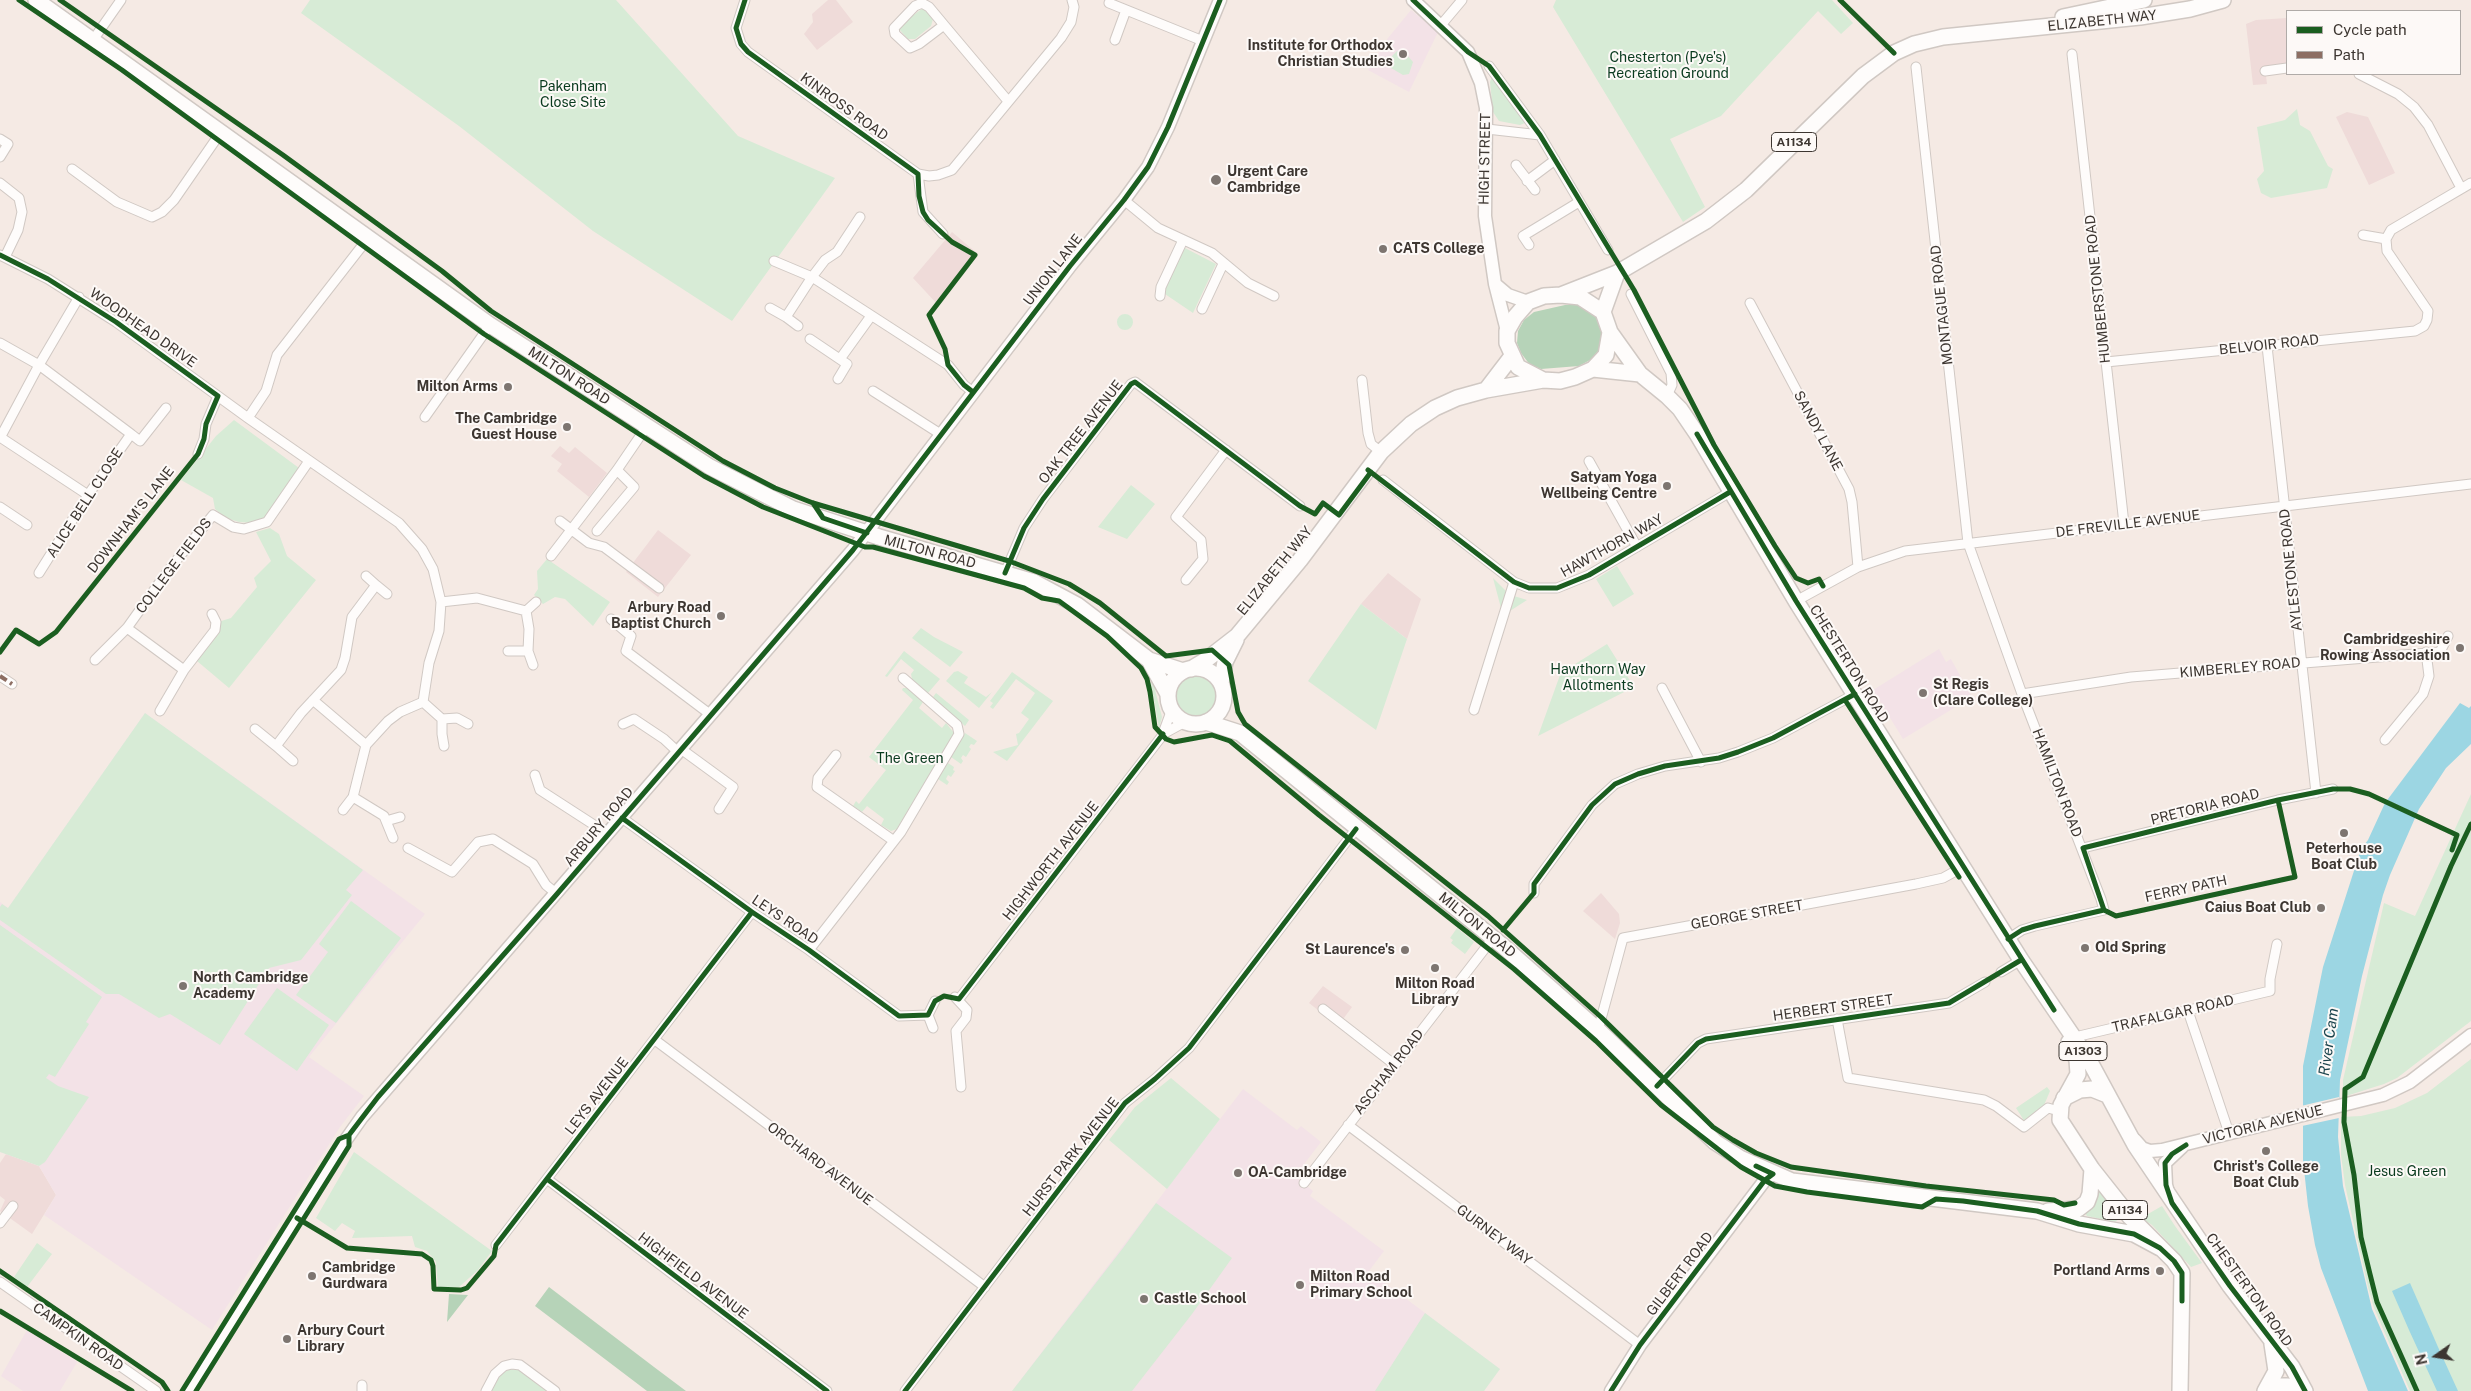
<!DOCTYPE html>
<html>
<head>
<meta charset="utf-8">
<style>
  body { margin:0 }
  #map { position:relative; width:2471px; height:1391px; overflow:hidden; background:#f5eae4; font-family:"Public Sans",sans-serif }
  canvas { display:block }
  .legend { position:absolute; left:2286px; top:10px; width:175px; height:65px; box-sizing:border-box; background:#fdf9f7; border:1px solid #b0aba8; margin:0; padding:6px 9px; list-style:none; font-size:15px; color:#3d3631 }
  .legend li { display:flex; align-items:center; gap:10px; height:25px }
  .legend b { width:25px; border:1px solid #b0aba8 }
  .north { position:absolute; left:2411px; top:1331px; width:50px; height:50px; -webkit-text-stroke:4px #fdf9f7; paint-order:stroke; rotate:257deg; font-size:14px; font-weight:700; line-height:20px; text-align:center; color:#3d3631 }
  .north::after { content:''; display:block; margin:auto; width:18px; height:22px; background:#3d3631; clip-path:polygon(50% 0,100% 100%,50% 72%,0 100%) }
</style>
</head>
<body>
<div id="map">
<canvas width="2471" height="1391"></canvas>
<ul class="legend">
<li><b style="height:6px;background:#1b5e20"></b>Cycle path</li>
<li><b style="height:6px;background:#8d6e63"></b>Path</li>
</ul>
<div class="north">N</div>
</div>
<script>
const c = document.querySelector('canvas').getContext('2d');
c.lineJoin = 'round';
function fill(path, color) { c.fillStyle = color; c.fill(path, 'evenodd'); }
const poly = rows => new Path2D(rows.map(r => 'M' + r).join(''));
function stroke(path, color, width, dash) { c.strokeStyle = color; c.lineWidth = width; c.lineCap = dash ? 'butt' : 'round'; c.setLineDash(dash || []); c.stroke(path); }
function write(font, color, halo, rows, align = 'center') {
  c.font = font + ' "Public Sans",sans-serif'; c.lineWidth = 4; c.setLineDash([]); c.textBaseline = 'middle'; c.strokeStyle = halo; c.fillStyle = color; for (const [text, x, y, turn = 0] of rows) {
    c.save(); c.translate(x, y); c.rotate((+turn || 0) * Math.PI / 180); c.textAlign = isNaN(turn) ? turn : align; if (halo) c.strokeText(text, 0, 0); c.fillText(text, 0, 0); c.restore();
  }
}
fill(poly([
  [828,0,836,0,853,22,817,50,804,34,813,22,812,14],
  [2287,18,2287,73,2266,76,2267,84,2253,85,2246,24,2256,20],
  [2347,112,2368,117,2395,173,2369,185,2336,117],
  [952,232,978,254,938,305,913,278],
  [560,446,569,453,575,447,607,473,589,497,557,471,562,464,551,456],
  [658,530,691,555,658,597,626,572],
  [1388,573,1421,599,1407,639,1361,604],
  [1601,893,1619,914,1620,923,1615,939,1583,911],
  [1323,986,1352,1007,1338,1026,1309,1003],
  [6,1154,39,1166,56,1195,32,1234,0,1211,5,1200,0,1196,0,1163]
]), '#efdbd9');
fill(poly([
  [1411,10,1438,32,1409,92,1368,70,1388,38],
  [1939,649,1946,662,1951,659,1972,697,1903,739,1873,690],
  [145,713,425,914,309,1057,364,1096,340,1127,212,1330,44,1215,56,1195,39,1166,0,1152,0,902,8,908],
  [1243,1089,1297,1130,1301,1126,1321,1142,1295,1176,1313,1191,1310,1196,1384,1251,1369,1271,1500,1369,1484,1391,1012,1391],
  [27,1330,77,1362,60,1391,23,1391,1,1376]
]), '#f3e2e7');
fill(poly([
  [310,0,616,0,738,136,835,178,732,321,593,231,459,126,301,13],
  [1556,0,1832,0,1853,23,1841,34,1818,11,1721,116,1670,139,1705,207,1683,222,1553,7],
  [923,8,933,19,931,26,915,39,908,39,899,29,900,25],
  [1397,51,1407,55,1413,62,1409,74,1403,75,1391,68,1391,57],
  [1492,76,1525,123,1520,125,1499,121,1493,112,1490,82],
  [2297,109,2300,125,2310,131,2328,166,2333,169,2327,188,2271,198,2261,193,2257,179,2264,171,2257,127,2285,120],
  [1183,247,1216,264,1193,313,1162,292],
  '1117 322a8 8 0 1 1 16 0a8 8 0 1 1-16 0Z',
  [234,420,299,468,265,518,253,523,239,522,226,518,215,509,213,498,181,480,216,436],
  [1131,485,1155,504,1127,539,1098,527],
  [270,528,279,534,287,556,316,580,229,688,197,661,212,641,218,622,231,618,257,587,254,578,271,561,256,532],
  [547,559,610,602,593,626,565,599,555,597,543,604,534,595,538,589,537,571],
  [1617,566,1634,594,1613,607,1596,579],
  [1493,578,1506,591,1501,608],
  [1514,596,1527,600,1510,611,1514,597],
  [1361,604,1407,639,1376,730,1308,681],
  [921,628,934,637,963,652,950,667,912,638],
  [1607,644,1634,687,1538,736,1564,664,1572,666],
  [904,651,940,679,928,693,912,679,911,674,914,670,901,659,887,677,885,676],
  [958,671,968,677,964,683,986,697,992,692,979,708,946,681,954,672],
  [1012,672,1053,701,1007,761,993,752,1018,745,1016,734,1019,733,1029,719,1021,713,1035,693,1016,679,993,709,990,707,993,703,990,701],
  '1175 696a21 21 0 1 1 42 0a21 21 0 1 1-42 0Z',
  [1153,682,1162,717,1159,728,1151,683],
  [903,688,907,688,923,702,919,708,942,728,946,723,954,733,897,829,891,831,881,825,884,819,867,806,862,812,853,806,856,801,859,804,886,770,869,757,913,700,902,690],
  [936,693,969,720,965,726,933,697],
  [145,713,363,870,346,890,352,895,301,960,269,968,220,1045,170,1014,159,1018,119,994,106,994,0,920,0,907,2,904,8,908],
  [965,733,977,741,974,745,971,744,969,747,971,749,966,757,963,755,961,758,963,761,961,764,951,757],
  [948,763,954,767,953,770,955,771,951,777,948,775,946,779,949,782,947,785,938,779],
  [2471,794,2471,1021,2397,1078,2384,1084,2343,1097,2343,1080,2384,903,2415,916],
  [351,901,401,938,336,1023,296,995,328,952,319,944],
  [0,925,102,997,86,1022,89,1024,55,1077,49,1074,46,1078,58,1086,89,1097,45,1162,39,1166,0,1152],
  [1457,928,1474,942,1465,954,1451,943,1453,940,1450,938],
  [277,988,329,1025,297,1071,244,1034],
  [2471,1059,2471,1391,2410,1391,2374,1308,2368,1287,2345,1185,2341,1155,2341,1117,2361,1116,2395,1108,2427,1093],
  [1171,1078,1220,1119,1167,1189,1109,1140,1135,1107],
  [2047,1087,2050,1091,2042,1110,2025,1122,2016,1108],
  [354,1152,492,1251,478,1270,459,1287,438,1288,436,1262,427,1251,415,1247,412,1236,352,1238,355,1231,342,1223,335,1231,316,1218],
  [2099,1189,2121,1217,2115,1222,2087,1216,2084,1212],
  [1156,1203,1232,1258,1192,1314,1132,1391,1012,1391,1123,1248],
  [2162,1206,2175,1226,2202,1263,2191,1267,2152,1225,2141,1218],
  [37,1243,52,1254,27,1287,14,1277],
  [1425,1313,1500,1369,1484,1391,1375,1391],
  [511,1369,519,1370,549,1391,490,1391,501,1373]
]), '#d7ebd6');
fill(poly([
  [1565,305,1577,305,1589,310,1597,318,1603,329,1603,346,1592,359,1579,366,1541,369,1530,365,1521,353,1517,343,1518,331,1524,320,1534,312],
  [549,1287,654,1367,686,1391,647,1391,535,1306],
  [449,1294,468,1295,447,1322]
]), '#b6d3b8');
fill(poly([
  [2460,703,2469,708,2471,706,2471,744,2446,768,2419,809,2390,875,2383,895,2362,976,2340,1080,2338,1137,2343,1186,2372,1309,2408,1391,2368,1391,2321,1268,2315,1245,2308,1206,2303,1160,2303,1066,2323,967,2361,849,2368,840,2385,803],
  [2410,1283,2438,1347,2458,1391,2437,1391,2409,1330,2392,1291]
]), '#9cd6e3');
fill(poly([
  [2385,799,2419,815,2417,818,2382,802],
  [2339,1097,2339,1118,2302,1126,2301,1106]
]), '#f5eae4');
const street = poly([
  [745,0,736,28,741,44,748,52,918,174,929,176,938,175,952,170,1061,38,1071,22,1074,7,1072,0],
  [1109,3,1203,41],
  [944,25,929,7,922,3,915,6,894,28,895,34,910,48,919,44,944,25,1008,101],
  [1441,25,1462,0],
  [93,40,121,0],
  [1115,40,1126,10],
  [2072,54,2124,524],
  [1489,66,1540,135,1608,250],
  [1916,67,1968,543,2022,694,2101,899,2104,910,2035,926,2022,930,2008,939],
  [2265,71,2287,68],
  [2359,74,2398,94,2414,107,2428,125,2461,188],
  [1487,129,1540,135],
  [0,139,8,144,0,157],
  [1516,165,1535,190],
  [72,169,117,202,152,217,162,212,174,200,221,132],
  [918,174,923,212,943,234],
  [1527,181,1555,160],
  [0,183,19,198,22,212,18,230,5,257],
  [1124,200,1158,228,1212,253,1248,283,1274,296],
  [2363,235,2386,239],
  [1529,245,1523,236,1579,202],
  [0,255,48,279,116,322,248,418,399,523,422,549,433,569,441,602,439,631,429,663,423,702,400,712,388,721,366,745,353,797,343,810],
  [774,261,812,277,948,365,964,385,973,392],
  [1631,294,1671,373,1672,385,1667,396],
  [1160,296,1161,287,1183,240],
  [1750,303,1849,489,1852,502,1858,567],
  [770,308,786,317,812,277,825,260,837,252,860,217],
  [1202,309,1223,264],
  [786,317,798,326],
  [810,339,847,364,838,379],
  [0,343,39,365,131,434,88,495,39,573],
  [2267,346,2316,793],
  [840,359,871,316],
  [2106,362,2415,331,2424,326,2427,320,2428,311,2387,251,2386,239,2391,230,2471,183],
  [1362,380,1368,433,1371,444,1381,452],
  [873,391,942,435],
  [425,417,490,325],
  [248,418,266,391,277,355,369,237],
  [131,434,140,441,166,408],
  [0,437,88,495],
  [0,438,39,365,79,297],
  [198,454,204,439,206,424,218,396],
  [1589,461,1637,547],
  [1383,480,1514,582,1529,588,1557,588,1589,575,1730,492],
  [0,507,27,525],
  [560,521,589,543,604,547,659,588],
  [597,531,634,487,617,470],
  [551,556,617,470,647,426],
  [1005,573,1024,528,1043,499,1131,384,1135,382,1300,506],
  [1186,580,1203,559,1201,540,1176,517,1226,450],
  [376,585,387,594],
  [1796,601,1858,567,1905,551,2471,484],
  [441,602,477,598,526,611],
  [611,619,631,636,626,651,711,715],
  [127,628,184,670,215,630,216,622,212,614],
  [508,651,528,651],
  [95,660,127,628,167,572,213,515,233,527,244,529,267,522,309,461],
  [533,665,528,651,529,629,526,611,536,602],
  [0,676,12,684],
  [1662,688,1701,762],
  [2022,694,2131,677,2440,652,2448,636],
  [313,700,366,745],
  [423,702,442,719],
  [1474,710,1514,582],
  [160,711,184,670],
  [623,724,634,719,664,739,678,752],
  [255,729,276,746],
  [1163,734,1185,722],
  [2385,740,2423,694,2429,676,2426,652],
  [444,746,442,734,442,719,457,718,468,724],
  [681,749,733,787,719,809],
  [836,755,818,778,817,787,894,841],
  [293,761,276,746,301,713,341,670,345,658,352,617,376,585,366,576],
  [535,775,540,790,608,834],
  [353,797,384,816,393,838],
  [622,818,752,912,809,950,899,1016,928,1015,935,1001],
  [386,821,400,817],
  [408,848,452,872,478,842,493,839,533,864,546,885,557,894],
  [2083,848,2278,800,2333,789],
  [1534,893,1534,884,1592,805,1615,784,1638,774,1665,766,1719,758,1738,752,1773,738,1855,694],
  [809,950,901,832,959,734,957,725,903,678],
  [2001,972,2021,960],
  [955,997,967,1010,966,1018,956,1031,961,1087],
  [959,999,1162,736,1172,709],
  [1323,1009,1395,1065],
  [2188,1011,2229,1133],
  [928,1015,933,1028],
  [1837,1019,1848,1078,1984,1100,1996,1106,2024,1127,2048,1108,2059,1111],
  [1598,1030,1623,938,1916,884,1943,878,1963,867],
  [2075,1037,2270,991,2270,979,2277,944],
  [655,1040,985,1287],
  [1657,1086,1698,1043,1706,1039,1949,1003,1985,982],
  [1348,1125,1640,1345],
  [547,1179,827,1391],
  [1304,1183,1493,938],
  [0,1223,13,1206],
  [496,1245,752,912],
  [0,1282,156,1391],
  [362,1391,362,1385],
  [486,1391,495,1374,504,1366,512,1364,520,1365,555,1391],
  [905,1391,1125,1103,1155,1079,1189,1048,1356,829]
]);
const secondary = poly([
  [1413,0,1468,52,1481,83,1486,108,1485,216,1495,284,1507,331],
  [1495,284,1508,295,1528,302],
  [2135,1140,2142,1148,2150,1151,2162,1150,2383,1095,2410,1082,2471,1035],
  [2168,1192,2166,1185,2165,1163,2182,1147],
  [189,1391,338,1151,362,1117,853,550,1070,266,1124,200,1148,167,1168,127,1220,0],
  [1611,1391,1640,1345,1765,1180,1773,1174]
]);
const primary = poly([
  [36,0,490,325,710,467,793,509,879,537,1034,582,1077,605,1149,660,1183,671],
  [2063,17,2144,0],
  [1561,295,1617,273,1706,221,1746,190,1863,76,1894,53,1914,44,1943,37,2140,17,2190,9,2223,0],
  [1561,295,1580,297,1603,312,1610,332,1606,355,1593,369,1575,377,1560,381,1543,380,1518,367,1507,343,1507,331,1515,317,1528,302,1544,296,1561,295],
  [1603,312,1617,273],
  [1610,332,1640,374,1667,396,1680,409,1697,434,1796,601,2021,960,2089,1060,2135,1145,2230,1286,2292,1367,2305,1391],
  [1593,369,1640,374],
  [1486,390,1512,356],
  [1149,660,1168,694],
  '1168 696a28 28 0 1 1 56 0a28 28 0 1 1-56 0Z',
  [1191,669,1206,660,1237,636,1300,560,1381,452,1411,424,1435,408,1457,398,1486,390,1543,380],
  [1221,683,1225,662,1236,640],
  [1206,722,1240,733,1504,947,1598,1030,1715,1142,1740,1158,1792,1181,2037,1211,2079,1224,2134,1234,2160,1248],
  [2069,1042,2077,1060,2078,1074,2061,1105,2060,1120,2092,1169,2130,1217,2174,1261,2182,1273,2180,1391],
  [2064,1098,2080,1090,2092,1089,2107,1095],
  [2048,1211,2078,1209,2087,1202,2090,1194,2092,1169],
  [2265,1391,2276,1371,2272,1344],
  [2267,1391,2277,1386,2288,1386,2300,1391]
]);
stroke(street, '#d0c8c3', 11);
stroke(secondary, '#d0c8c3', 15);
stroke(primary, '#d0c8c3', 18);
stroke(street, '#fefcfb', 9);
stroke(secondary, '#fefcfb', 12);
stroke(primary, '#fefcfb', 15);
stroke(poly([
  [0,676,12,684]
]), '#8d6e63', 4, [8, 4]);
stroke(poly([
  [19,0,122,70,484,334,704,476,763,507,865,547,873,547,980,576,1024,588,1042,598,1059,601,1107,636,1141,668,1147,679,1150,692,1155,727,1166,739,1174,742,1212,735,1230,741,1319,815,1514,969,1596,1041,1661,1105,1741,1167,1775,1186,1807,1192,1922,1207,1936,1199,1963,1201,2037,1211,2079,1224,2134,1234,2160,1248,2174,1261,2182,1273,2182,1301],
  [60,0,283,155,442,271,491,311,723,461,775,488,813,503,1009,561,1069,584,1100,603,1166,656,1212,650,1229,665,1238,712,1245,724,1488,916,1601,1017,1713,1127,1733,1140,1756,1153,1791,1167,1926,1186,2054,1200,2064,1205,2075,1203],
  [745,0,736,28,741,44,748,52,918,174,919,196,923,212,928,220,952,242,975,255,929,315,945,349,948,365,964,385,973,392],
  [1413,0,1468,52,1489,66,1540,135,1634,290,1714,445,1775,546,1796,578,1808,583,1819,579,1823,586],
  [1840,0,1894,53],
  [0,255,48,279,116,322,218,396,206,424,204,439,198,454,56,632,39,644,16,630,0,652],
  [1697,434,1796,601,2054,1010],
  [1368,470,1514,582,1529,588,1557,588,1589,575,1730,492],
  [813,503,823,518,867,533],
  [1005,573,1024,528,1043,499,1131,384,1135,382,1300,506,1315,514,1323,503,1339,515,1371,472],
  [1845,700,1959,877],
  [622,818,752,912,809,950,899,1016,928,1015,935,1001,944,996,959,999,1163,734],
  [2104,910,2083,848,2278,800,2333,789,2350,789,2369,794,2457,835,2452,850],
  [1503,930,1534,893,1534,884,1592,805,1615,784,1638,774,1665,766,1719,758,1738,752,1773,738,1855,694],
  [2008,939,2022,930,2035,926,2104,910,2116,916,2295,877,2278,800],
  [1657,1086,1698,1043,1706,1039,1949,1003,2021,960],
  [2186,1145,2172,1154,2165,1163,2166,1185,2172,1203,2230,1286,2292,1367,2305,1391],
  [547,1179,827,1391],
  [297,1218,347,1248,422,1254,431,1260,433,1266,434,1289,461,1290,467,1288,494,1256,496,1245,752,912],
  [0,1271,162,1382,168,1391],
  [0,1311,132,1391],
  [182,1391,339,1139,349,1135,378,1097,557,894,853,550,1070,266,1124,200,1148,167,1168,127,1220,0],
  [196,1391,349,1146,349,1135],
  [905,1391,1125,1103,1155,1079,1189,1048,1356,829],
  [1611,1391,1640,1345,1765,1180,1773,1174,1756,1166],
  [2417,1391,2377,1302,2370,1274,2361,1237,2354,1175,2344,1122,2345,1089,2363,1077,2451,866,2471,824]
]), '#1b5e20', 5);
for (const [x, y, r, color] of [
  [1403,54,5,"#7d7570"],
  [1216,180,6,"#7d7570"],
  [1383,249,5,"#7d7570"],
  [508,387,5,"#7d7570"],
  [567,427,5,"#7d7570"],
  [1667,486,5,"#7d7570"],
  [721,616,5,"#7d7570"],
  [2460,648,5,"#7d7570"],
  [1923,693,5,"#7d7570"],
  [2344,833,5,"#7d7570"],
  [2321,908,5,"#7d7570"],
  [2085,948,5,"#7d7570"],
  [1405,950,5,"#7d7570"],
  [1435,968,5,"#7d7570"],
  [183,986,5,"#7d7570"],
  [2266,1151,5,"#7d7570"],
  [1238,1173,5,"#7d7570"],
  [2160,1271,5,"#7d7570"],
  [312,1276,5,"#7d7570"],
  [1300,1285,5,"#7d7570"],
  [1144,1299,5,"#7d7570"],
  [287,1339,5,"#7d7570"]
]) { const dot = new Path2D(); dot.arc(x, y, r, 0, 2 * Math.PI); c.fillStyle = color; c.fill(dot); stroke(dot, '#fdf9f7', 2); }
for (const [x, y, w] of [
  [1794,142,45],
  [2083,1051,48],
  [2125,1210,45]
]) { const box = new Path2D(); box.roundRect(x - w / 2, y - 9.5, w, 19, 4); c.fillStyle = '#fdf9f7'; c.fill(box); stroke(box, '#3d3631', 1); }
write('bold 12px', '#3d3631', null, [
  ["A1134",1794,142],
  ["A1303",2083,1051],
  ["A1134",2125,1210]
]);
write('14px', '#3d3631', '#fdf9f7', [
  ["ELIZABETH WAY",2102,21,-6],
  ["KINROSS ROAD",844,107,36],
  ["HIGH STREET",1485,159,-89],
  ["UNION LANE",1053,270,-52],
  ["HUMBERSTONE ROAD",2098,289,-96],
  ["MONTAGUE ROAD",1942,305,-96],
  ["WOODHEAD DRIVE",143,328,35],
  ["BELVOIR ROAD",2269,345,-6],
  ["MILTON ROAD",569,376,33],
  ["SANDY LANE",1818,431,62],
  ["OAK TREE AVENUE",1081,432,-52],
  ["ALICE BELL CLOSE",85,503,-57],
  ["DOWNHAM'S LANE",131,520,-52],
  ["DE FREVILLE AVENUE",2128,524,-7],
  ["HAWTHORN WAY",1612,546,-29],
  ["MILTON ROAD",930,552,15],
  ["COLLEGE FIELDS",174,566,-53],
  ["AYLESTONE ROAD",2291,570,-96],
  ["ELIZABETH WAY",1275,571,-51],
  ["CHESTERTON ROAD",1849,664,58],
  ["KIMBERLEY ROAD",2240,668,-5],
  ["HAMILTON ROAD",2057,783,69],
  ["PRETORIA ROAD",2205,807,-14],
  ["ARBURY ROAD",599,827,-50],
  ["HIGHWORTH AVENUE",1051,861,-52],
  ["FERRY PATH",2186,889,-12],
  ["GEORGE STREET",1747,915,-10],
  ["LEYS ROAD",785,920,34],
  ["MILTON ROAD",1477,925,39],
  ["HERBERT STREET",1833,1008,-8],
  ["TRAFALGAR ROAD",2173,1014,-13],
  ["ASCHAM ROAD",1389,1072,-52],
  ["LEYS AVENUE",597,1096,-52],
  ["VICTORIA AVENUE",2263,1125,-14],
  ["HURST PARK AVENUE",1071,1157,-52],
  ["ORCHARD AVENUE",820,1164,37],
  ["GURNEY WAY",1494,1235,37],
  ["GILBERT ROAD",1680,1274,-53],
  ["HIGHFIELD AVENUE",693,1276,37],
  ["CHESTERTON ROAD",2249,1290,54],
  ["CAMPKIN ROAD",78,1337,35]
]);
write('bold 14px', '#3d3631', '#fdf9f7', [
  ["Institute for Orthodox",1393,46,"right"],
  ["Christian Studies",1393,62,"right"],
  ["Urgent Care",1227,172],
  ["Cambridge",1227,188],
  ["CATS College",1393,249],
  ["Milton Arms",498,387,"right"],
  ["The Cambridge",557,419,"right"],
  ["Guest House",557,435,"right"],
  ["Satyam Yoga",1657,478,"right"],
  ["Wellbeing Centre",1657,494,"right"],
  ["Arbury Road",711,608,"right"],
  ["Baptist Church",711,624,"right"],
  ["Cambridgeshire",2450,640,"right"],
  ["Rowing Association",2450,656,"right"],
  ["St Regis",1933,685],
  ["(Clare College)",1933,701],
  ["Peterhouse",2344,849,"center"],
  ["Boat Club",2344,865,"center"],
  ["Caius Boat Club",2311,908,"right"],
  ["Old Spring",2095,948],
  ["St Laurence's",1395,950,"right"],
  ["North Cambridge",193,978],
  ["Academy",193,994],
  ["Milton Road",1435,984,"center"],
  ["Library",1435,1000,"center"],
  ["Christ's College",2266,1167,"center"],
  ["Boat Club",2266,1183,"center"],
  ["OA-Cambridge",1248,1173],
  ["Cambridge",322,1268],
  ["Gurdwara",322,1284],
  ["Portland Arms",2150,1271,"right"],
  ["Milton Road",1310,1277],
  ["Primary School",1310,1293],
  ["Castle School",1154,1299],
  ["Arbury Court",297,1331],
  ["Library",297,1347]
], 'left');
write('14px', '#093a1e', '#fdf9f7', [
  ["Chesterton (Pye's)",1668,58],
  ["Recreation Ground",1668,74],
  ["Pakenham",573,87],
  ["Close Site",573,103],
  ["Hawthorn Way",1598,670],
  ["Allotments",1598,686],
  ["The Green",910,759],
  ["Jesus Green",2407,1172]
]);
write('italic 15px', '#1b444d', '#fdf9f7', [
  ["River Cam",2329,1042,-82]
]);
</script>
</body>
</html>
